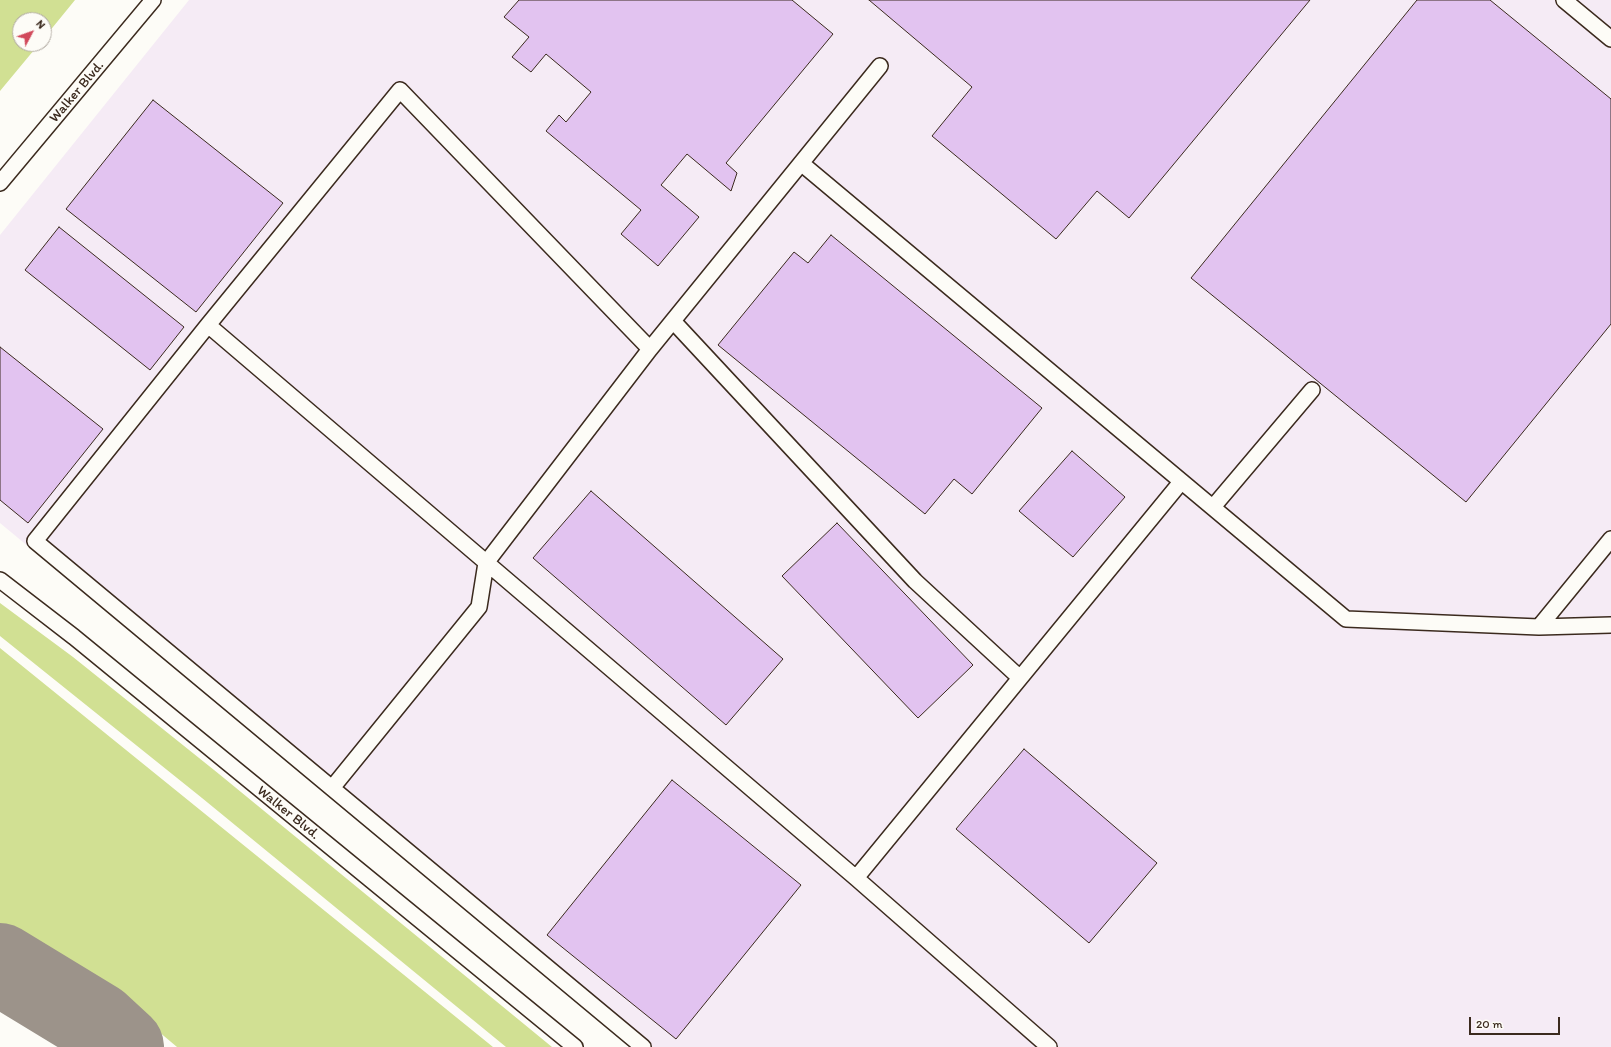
<!DOCTYPE html>
<html>
<head>
<meta charset="utf-8">
<style>
  body { margin:0 }
  #map { position:relative; width:1611px; height:1047px; overflow:hidden; background:#fdfcf7; font-family:Itim,sans-serif }
  canvas { display:block }
  .north { position:absolute; left:12px; top:12px; width:40px; height:40px; box-sizing:border-box; background:#fdfcf7; border:1px solid #afa8a0; border-radius:50%; rotate:49deg; font-size:11px; font-weight:700; line-height:16px; text-align:center; color:#3b2a1e }
  .north::after { content:''; display:block; margin:auto; width:14px; height:18px; background:#d1495b; clip-path:polygon(50% 0,100% 100%,50% 72%,0 100%) }
  .scale { position:absolute; left:1469px; top:1017px; width:91px; height:18px; box-sizing:border-box; border:2px solid #3b2a1e; border-top:0; padding-left:5px; font-size:12px; line-height:14px; white-space:nowrap; color:#3b2a1e; -webkit-text-stroke:3px #fdfcf7; paint-order:stroke }
</style>
</head>
<body>
<div id="map">
<canvas width="1611" height="1047"></canvas>
<div class="north">N</div>
<div class="scale">20 m</div>
</div>
<script>
const c = document.querySelector('canvas').getContext('2d');
c.lineJoin = 'round';
function fill(path, color) { c.fillStyle = color; c.fill(path, 'evenodd'); }
const poly = rows => new Path2D(rows.map(r => 'M' + r).join(''));
function stroke(path, color, width, dash) { c.strokeStyle = color; c.lineWidth = width; c.lineCap = dash ? 'butt' : 'round'; c.setLineDash(dash || []); c.stroke(path); }
function write(font, color, halo, rows, align = 'center') {
  c.font = font + ' Itim,sans-serif'; c.lineWidth = 3; c.setLineDash([]); c.textBaseline = 'middle'; c.strokeStyle = halo; c.fillStyle = color; for (const [text, x, y, turn = 0] of rows) {
    c.save(); c.translate(x, y); c.rotate((+turn || 0) * Math.PI / 180); c.textAlign = isNaN(turn) ? turn : align; if (halo) c.strokeText(text, 0, 0); c.fillText(text, 0, 0); c.restore();
  }
}
fill(poly([
  [189,0,1611,0,1611,1047,632,1047,0,523,0,235]
]), '#f5ebf5');
fill(poly([
  [0,0,75,0,44,38,44,20,20,20,20,44,39,44,0,91],
  [0,603,73,657,219,774,552,1047,506,1047,202,798,0,636],
  [0,648,493,1047,177,1047,82,967,0,939]
]), '#d1e093');
stroke(poly([
  [0,964,97,1023,123,1047]
]), '#9c938a', 82);
const building = poly([
  [519,0,792,0,833,34,726,163,737,173,731,191,687,154,661,185,699,217,658,266,621,234,641,210,546,131,559,115,566,122,591,92,546,54,531,72,512,57,529,37,504,17,519,0],
  [869,0,1310,0,1129,218,1097,191,1056,239,932,136,972,87,869,0],
  [1417,0,1490,0,1611,99,1611,324,1466,502,1191,278,1417,0],
  [153,100,283,203,196,312,66,209,153,100],
  [59,227,184,327,150,370,25,270,59,227],
  [831,235,1042,408,972,494,954,479,925,514,718,345,794,252,808,263,831,235],
  [0,347,103,429,28,523,0,500,0,347],
  [1072,451,1125,497,1073,557,1019,511,1072,451],
  [591,491,783,659,726,725,533,558,591,491],
  [837,523,973,665,918,718,782,576,837,523],
  [1024,749,1157,863,1089,943,956,829,1024,749],
  [672,780,801,885,676,1039,547,935,672,780]
]);
fill(building, '#e2c3f0');
stroke(building, '#3b2a1e', 1);
const lane = poly([
  [1564,0,1611,39],
  [801,163,1346,619,1539,627,1611,625],
  [0,183,153,0],
  [673,321,915,581,1020,678],
  [208,325,856,878,1049,1047],
  [1213,507,1312,390],
  [0,580,74,637,575,1047],
  [1539,627,1611,539],
  [332,788,479,607,486,563,650,349,880,66],
  [856,878,1181,482],
  [643,1047,35,541,208,325,400,90,650,349]
]);
stroke(lane, '#3b2a1e', 18);
stroke(lane, '#fdfcf7', 15);
write('14px', '#3b2a1e', '#fdfcf7', [
  ["Walker Blvd.",77,92,-50],
  ["Walker Blvd.",288,813,39]
]);
</script>
</body>
</html>
